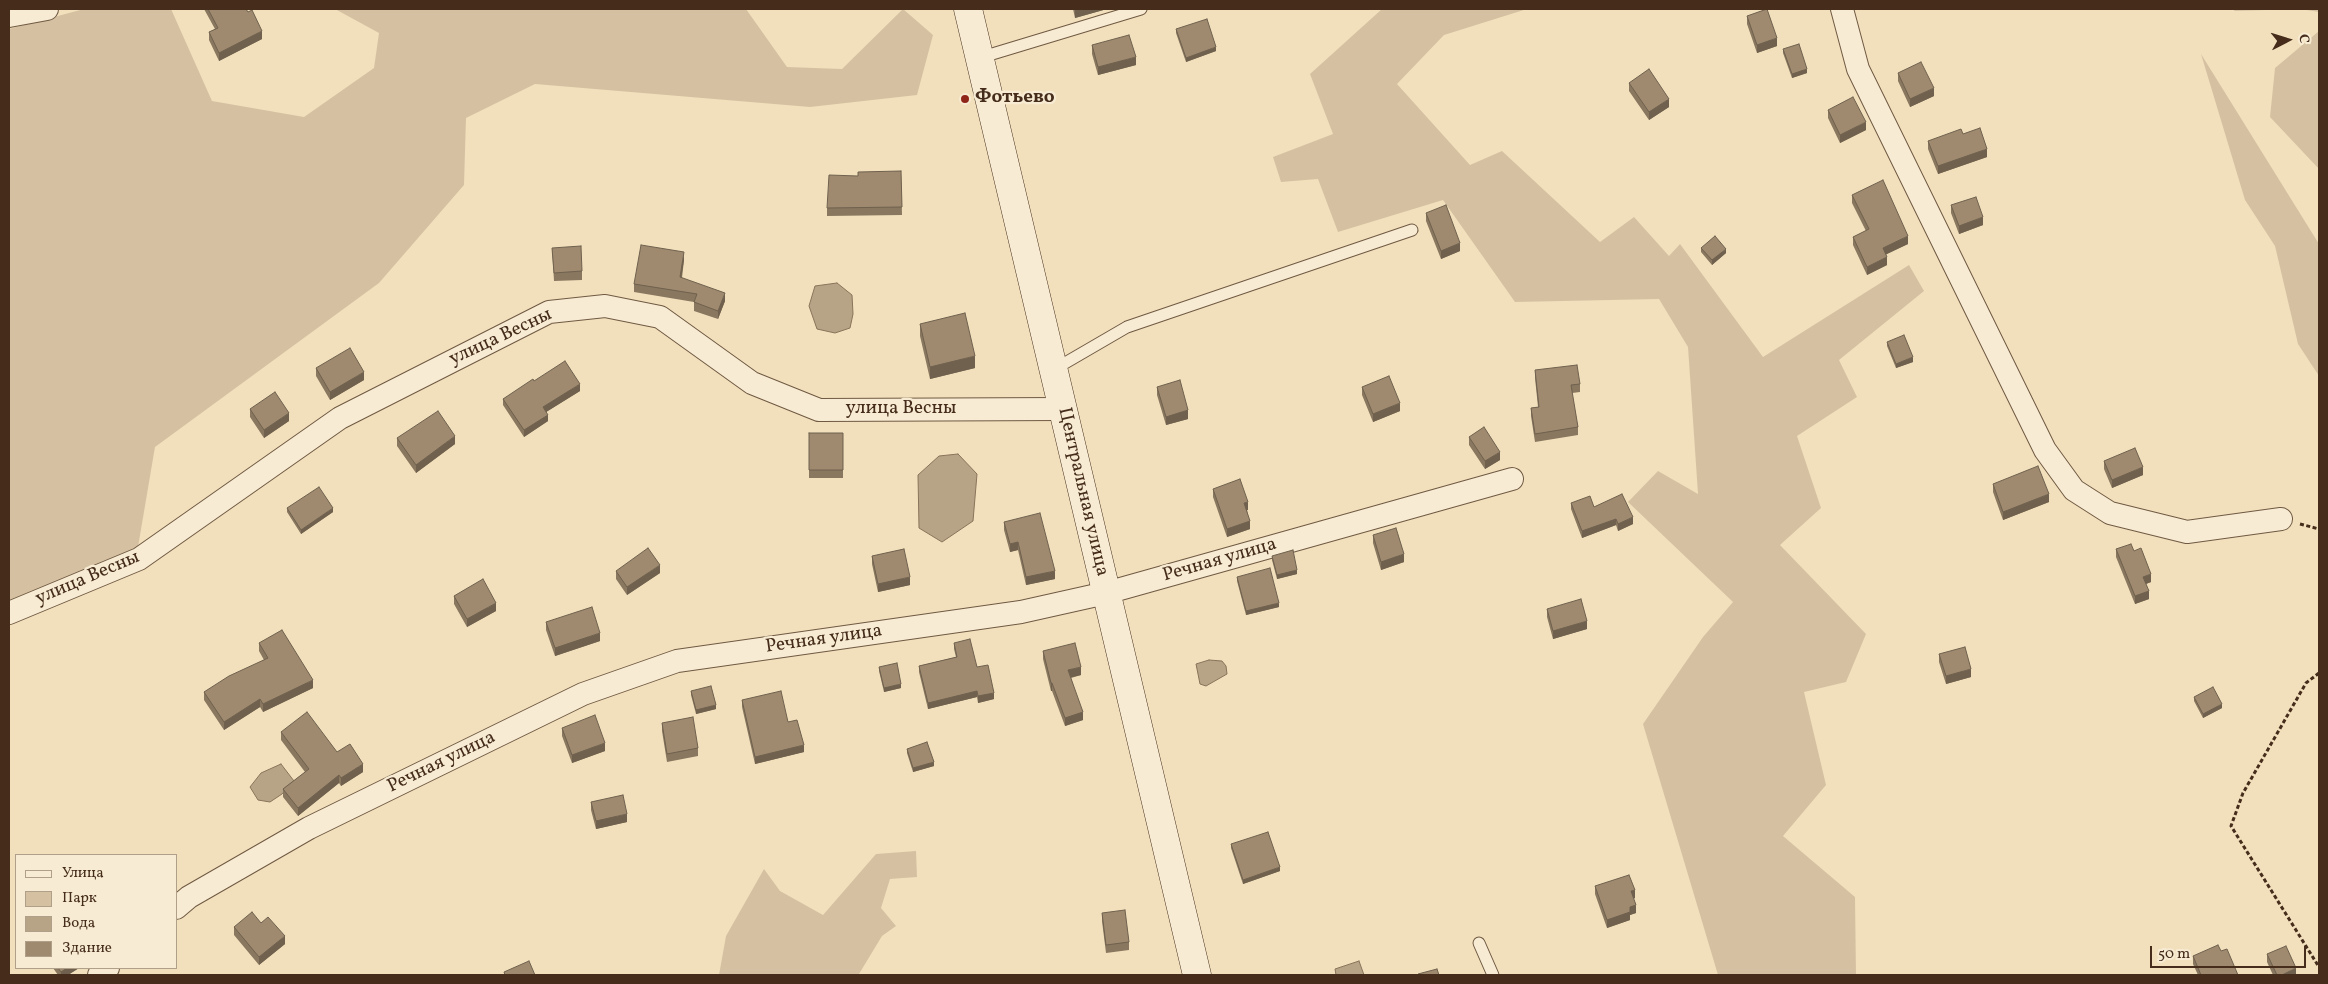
<!DOCTYPE html>
<html>
<head>
<meta charset="utf-8">
<style>
  body { margin:0 }
  #map { position:relative; width:2328px; height:984px; overflow:hidden; background:#f2e0bc; font-family:Vollkorn,serif }
  canvas { display:block }
  .frame { position:absolute; inset:0; border:10px solid #452c1b; pointer-events:none }
  .legend { position:absolute; left:15px; top:854px; width:162px; height:115px; box-sizing:border-box; background:#f7ebd3; border:1px solid #b09f89; margin:0; padding:6px 9px; list-style:none; font-size:15px; color:#452c1b }
  .legend li { display:flex; align-items:center; gap:10px; height:25px }
  .legend b { width:25px; border:1px solid #b09f89 }
  .north { position:absolute; left:2263px; top:15px; width:50px; height:50px; -webkit-text-stroke:4px #f7ebd3; paint-order:stroke; rotate:85deg; font-size:14px; font-weight:700; line-height:20px; text-align:center; color:#452c1b }
  .north::after { content:''; display:block; margin:auto; width:18px; height:22px; background:#452c1b; clip-path:polygon(50% 0,100% 100%,50% 72%,0 100%) }
  .scale { position:absolute; left:2150px; top:946px; width:156px; height:22px; box-sizing:border-box; border:2px solid #452c1b; border-top:0; padding-left:6px; font-size:15px; line-height:18px; white-space:nowrap; color:#452c1b; -webkit-text-stroke:4px #f7ebd3; paint-order:stroke }
</style>
</head>
<body>
<div id="map">
<canvas width="2328" height="984"></canvas>
<div class="frame"></div>
<ul class="legend">
<li><b style="height:6px;background:#f7ebd3"></b>Улица</li>
<li><b style="height:14px;background:#d5c1a1"></b>Парк</li>
<li><b style="height:14px;background:#b7a385"></b>Вода</li>
<li><b style="height:14px;background:#9f8a6f"></b>Здание</li>
</ul>
<div class="north">С</div>
<div class="scale">50 m</div>
</div>
<script>
const c = document.querySelector('canvas').getContext('2d');
c.lineJoin = 'round';
function fill(path, color) { c.fillStyle = color; c.fill(path, 'evenodd'); }
const poly = rows => new Path2D(rows.map(r => 'M' + r).join(''));
function stroke(path, color, width, dash) { c.strokeStyle = color; c.lineWidth = width; c.lineCap = dash ? 'butt' : 'round'; c.setLineDash(dash || []); c.stroke(path); }
function write(font, color, halo, rows, align = 'center') {
  c.font = font + ' Vollkorn,serif'; c.lineWidth = 4.5; c.setLineDash([]); c.textBaseline = 'middle'; c.strokeStyle = halo; c.fillStyle = color; for (const [text, x, y, turn = 0] of rows) {
    c.save(); c.translate(x, y); c.rotate((+turn || 0) * Math.PI / 180); c.textAlign = isNaN(turn) ? turn : align; if (halo) c.strokeText(text, 0, 0); c.fillText(text, 0, 0); c.restore();
  }
}
fill(poly([
  [84,9,171,9,212,101,304,117,374,68,379,33,335,9,746,9,787,67,842,69,903,9,933,35,917,95,810,107,535,84,466,118,464,185,379,283,155,447,138,547,9,605,9,29],
  [1382,9,1527,9,1444,35,1397,84,1470,165,1502,151,1600,242,1634,217,1669,256,1680,244,1763,357,1909,265,1924,291,1839,360,1857,397,1797,436,1821,508,1780,545,1866,634,1846,682,1804,692,1826,785,1783,836,1855,897,1856,975,1718,975,1643,724,1703,637,1733,602,1628,502,1658,471,1698,494,1688,347,1659,299,1515,302,1443,200,1338,232,1318,179,1281,182,1273,157,1333,134,1310,74],
  [2235,9,2319,9,2319,12,2300,9,2234,11],
  [2319,31,2319,169,2270,117,2275,68],
  [2201,54,2319,244,2319,376,2298,344,2275,246,2245,200],
  [916,851,917,877,890,879,881,908,896,926,882,936,859,974,862,975,719,975,726,936,764,869,780,891,823,915,876,854]
]), '#d5c1a1');
const water = poly([
  [837,283,852,295,853,314,850,328,835,333,817,329,809,306,815,286,837,283],
  [958,454,977,474,973,521,942,542,919,528,918,475,939,456,958,454],
  [1209,660,1222,661,1226,666,1227,674,1206,686,1200,684,1196,664,1209,660],
  [281,764,294,781,282,794,270,802,258,800,250,787,261,773,281,764],
  [1359,961,1364,975,1336,975,1335,969,1359,961]
]);
fill(water, '#b7a385');
stroke(water, '#89735b', 1);
const service = poly([
  [979,58,1141,9],
  [1053,370,1127,327,1412,230],
  [1479,943,1493,975]
]);
const minor = poly([
  [1842,9,1858,69,2045,450,2074,490,2110,513,2187,532,2281,519],
  [9,16,47,9],
  [9,613,139,559,340,418,549,312,605,306,660,317,752,383,819,410,1063,409],
  [176,908,189,897,309,828,583,694,677,661,1021,612,1106,593,1512,479],
  [99,975,108,968]
]);
const secondary = poly([
  [968,9,1197,975]
]);
stroke(service, '#705943', 13);
stroke(minor, '#705943', 24);
stroke(secondary, '#452c1b', 29);
stroke(poly([
  [2300,524,2319,529],
  [2319,673,2306,683,2243,793,2231,826,2319,967]
]), '#452c1b', 3, [4, 2.5]);
stroke(service, '#f7ebd3', 11);
stroke(minor, '#f7ebd3', 22);
stroke(secondary, '#f7ebd3', 28);
fill(poly([
  [204,9,246,9,262,39,219,61,209,40,209,32,215,29],
  [1073,9,1107,9,1075,18],
  [1747,16,1777,46,1757,53,1747,24],
  [1176,29,1216,51,1186,62,1176,33],
  [1092,45,1136,65,1098,75,1092,54],
  [1783,49,1807,73,1792,78,1783,53],
  [1898,73,1934,96,1910,107,1898,81],
  [1629,83,1669,107,1649,120,1629,91],
  [1828,110,1866,130,1840,143,1828,118],
  [1963,134,1987,157,1938,174,1928,149,1928,141],
  [901,171,902,215,827,216,827,208,858,176],
  [1852,195,1908,244,1886,254,1887,265,1867,275,1853,245,1853,237,1866,231,1852,203],
  [1951,205,1983,225,1959,234,1951,213],
  [1426,213,1460,251,1441,259,1426,221],
  [552,248,582,271,582,280,554,281],
  [1701,248,1726,253,1712,265,1701,252],
  [684,260,682,278,725,301,718,319,694,311,694,302,634,292,634,284],
  [920,324,975,368,930,379,920,336],
  [1887,342,1913,362,1896,368,1887,346],
  [316,368,364,380,330,400,316,376],
  [1535,370,1580,384,1580,392,1572,393,1578,427,1578,435,1535,442,1531,416,1531,408,1538,407,1535,378],
  [534,381,580,391,546,412,548,421,524,437,503,405,503,399],
  [1157,387,1188,419,1166,425,1157,395],
  [1362,387,1400,411,1373,422,1362,395],
  [250,409,289,421,264,438,250,417],
  [809,433,843,433,843,478,809,478],
  [1469,437,1500,460,1485,469,1469,445],
  [397,438,455,444,416,473,397,446],
  [2104,461,2143,475,2112,488,2104,469],
  [1993,484,2049,502,2003,520,1993,492],
  [1213,489,1248,510,1247,510,1250,529,1227,537,1213,497],
  [1571,503,1594,507,1633,524,1618,531,1616,525,1582,538,1571,509],
  [287,508,333,512,301,534,287,512],
  [1004,522,1055,579,1026,585,1018,550,1010,552,1004,530],
  [1373,535,1404,562,1381,570,1373,543],
  [2116,549,2134,551,2151,582,2146,584,2149,599,2135,604,2116,557],
  [872,556,910,585,878,592,872,564],
  [1272,556,1297,574,1277,579,1272,560],
  [616,571,660,573,627,595,616,579],
  [1237,577,1279,607,1246,615,1237,581],
  [454,596,496,611,467,627,454,604],
  [1547,609,1587,629,1553,639,1547,617],
  [546,622,600,641,555,656,546,630],
  [259,643,313,688,263,712,260,707,224,730,204,700,204,692,264,660,259,651],
  [954,643,977,667,994,699,978,703,977,697,928,709,919,672,919,666,956,657,954,649],
  [1043,651,1081,675,1071,678,1083,720,1065,726,1052,691,1051,691,1043,659],
  [1939,654,1971,677,1946,684,1939,662],
  [879,667,901,688,884,692,879,671],
  [691,691,716,709,696,714,691,695],
  [2194,697,2222,708,2203,718,2194,701],
  [742,700,804,752,755,764,742,707],
  [662,723,698,748,698,756,667,762,662,731],
  [562,728,605,751,572,763,562,736],
  [281,732,337,752,363,772,341,786,339,783,298,816,283,797,283,789,305,772,281,740],
  [907,749,934,766,913,772,907,753],
  [591,802,627,822,596,829,591,810],
  [1231,844,1280,871,1243,884,1231,848],
  [1595,886,1635,898,1633,899,1636,913,1630,915,1630,920,1607,928,1595,894],
  [1102,913,1129,942,1129,950,1106,953,1102,921],
  [261,923,285,944,259,965,234,935,234,927],
  [2221,951,2238,975,2198,975,2193,964,2193,956],
  [2267,954,2296,975,2273,975,2267,962],
  [53,968,79,968,68,975,58,975]
]), '#89775f');
fill(poly([
  [1078,9,1107,9,1075,18,1075,10],
  [262,31,262,39,219,61,219,53],
  [1777,38,1777,46,1757,53,1757,45],
  [1216,47,1216,51,1186,62,1186,58],
  [1136,57,1136,65,1098,75,1098,67],
  [1807,69,1807,73,1792,78,1792,74],
  [1934,88,1934,96,1910,107,1910,99],
  [1669,99,1669,107,1649,120,1649,112],
  [1866,122,1866,130,1840,143,1840,135],
  [1987,149,1987,157,1938,174,1938,166],
  [1983,217,1983,225,1959,234,1959,226],
  [1908,236,1908,244,1883,256,1883,248],
  [1460,243,1460,251,1441,259,1441,251],
  [1726,249,1726,253,1712,265,1712,260],
  [684,252,684,260,680,285,680,277],
  [1887,257,1887,265,1867,275,1867,267],
  [725,293,725,301,718,319,718,311],
  [975,356,975,368,930,379,930,367],
  [1913,357,1913,362,1896,368,1896,364],
  [364,372,364,380,330,400,330,392],
  [580,384,580,391,543,414,543,407],
  [1400,403,1400,411,1373,422,1373,414],
  [1188,410,1188,419,1166,425,1166,417],
  [289,413,289,421,264,438,264,430],
  [548,415,548,421,524,437,524,430],
  [455,436,455,444,416,473,416,465],
  [1500,452,1500,460,1485,469,1485,461],
  [2143,467,2143,475,2112,488,2112,480],
  [2049,494,2049,502,2003,520,2003,512],
  [1248,502,1248,510,1244,511,1244,503],
  [333,508,333,512,301,534,301,530],
  [1633,517,1633,524,1618,531,1618,524],
  [1616,519,1616,525,1582,538,1582,531],
  [1250,521,1250,529,1227,537,1227,529],
  [1018,542,1018,550,1010,552,1010,544],
  [1404,554,1404,562,1381,570,1381,562],
  [660,565,660,573,627,595,627,587],
  [1297,570,1297,574,1277,579,1277,575],
  [1055,571,1055,579,1026,585,1026,577],
  [2151,574,2151,582,2143,585,2143,577],
  [910,577,910,585,878,592,878,584],
  [2149,591,2149,599,2135,604,2135,596],
  [496,603,496,611,467,627,467,619],
  [1279,603,1279,607,1246,615,1246,611],
  [1587,621,1587,629,1553,639,1553,631],
  [600,633,600,641,555,656,555,648],
  [1081,667,1081,675,1068,678,1068,670],
  [1971,669,1971,677,1946,684,1946,676],
  [313,680,313,688,263,712,263,704],
  [1051,683,1052,683,1052,691,1051,691],
  [901,684,901,688,884,692,884,688],
  [977,691,977,697,928,709,928,703],
  [994,693,994,699,978,703,978,696],
  [260,699,260,707,224,730,224,722],
  [2222,704,2222,708,2203,718,2203,714],
  [716,705,716,709,696,714,696,710],
  [1083,712,1083,720,1065,726,1065,718],
  [605,743,605,751,572,763,572,755],
  [804,745,804,752,755,764,755,757],
  [934,762,934,766,913,772,913,768],
  [363,764,363,772,341,786,341,778],
  [339,775,339,783,298,816,298,808],
  [627,814,627,822,596,829,596,821],
  [1280,867,1280,871,1243,884,1243,880],
  [1635,890,1635,898,1631,899,1631,891],
  [1636,905,1636,913,1630,915,1630,920,1607,928,1607,920,1630,907],
  [285,936,285,944,259,965,259,957],
  [67,968,79,968,68,975,61,975,61,972],
  [2296,968,2296,975,2282,975]
]), '#6f614e');
const building = poly([
  [208,9,246,9,248,12,252,10,262,31,219,53,209,32,218,28,208,9],
  [1767,9,1777,38,1757,45,1747,16,1767,9],
  [1207,19,1216,47,1186,58,1176,29,1207,19],
  [1129,35,1136,57,1098,67,1092,45,1129,35],
  [1799,44,1807,69,1792,74,1783,49,1799,44],
  [1921,62,1934,88,1910,99,1898,73,1921,62],
  [1649,69,1669,99,1649,112,1629,83,1649,69],
  [1853,97,1866,122,1840,135,1828,110,1853,97],
  [1980,128,1987,149,1938,166,1928,141,1961,129,1963,134,1980,128],
  [901,171,902,207,827,208,829,175,858,176,858,172,901,171],
  [1883,180,1908,236,1883,248,1887,257,1867,267,1853,237,1869,229,1852,195,1883,180],
  [1976,197,1983,217,1959,226,1951,205,1976,197],
  [1446,205,1460,243,1441,251,1426,213,1446,205],
  [1715,236,1726,249,1712,260,1701,248,1715,236],
  [641,245,684,252,680,277,725,293,718,311,694,302,697,294,634,284,641,245],
  [581,246,582,271,554,273,552,248,581,246],
  [965,313,975,356,930,367,920,324,965,313],
  [1904,335,1913,357,1896,364,1887,342,1904,335],
  [350,348,364,372,330,392,316,368,350,348],
  [565,361,580,384,543,407,548,415,524,430,503,399,533,379,534,381,565,361],
  [1577,365,1580,384,1571,385,1578,427,1535,434,1531,408,1539,407,1535,370,1577,365],
  [1389,376,1400,403,1373,414,1362,387,1389,376],
  [1180,380,1188,410,1166,417,1157,387,1180,380],
  [275,392,289,413,264,430,250,409,275,392],
  [438,411,455,436,416,465,397,438,438,411],
  [1484,427,1500,452,1485,461,1469,437,1484,427],
  [809,433,843,433,843,470,809,470,809,433],
  [2135,448,2143,467,2112,480,2104,461,2135,448],
  [2038,466,2049,494,2003,512,1993,484,2038,466],
  [1240,479,1248,502,1244,503,1250,521,1227,529,1213,489,1240,479],
  [319,487,333,508,301,530,287,508,319,487],
  [1622,494,1633,517,1618,524,1616,519,1582,531,1571,503,1590,496,1594,507,1622,494],
  [1040,513,1055,571,1026,577,1018,542,1010,544,1004,522,1040,513],
  [1396,528,1404,554,1381,562,1373,535,1396,528],
  [2131,544,2134,551,2141,548,2151,574,2143,577,2149,591,2135,596,2116,549,2131,544],
  [648,548,660,565,627,587,616,571,648,548],
  [904,549,910,577,878,584,872,556,904,549],
  [1293,550,1297,570,1277,575,1272,556,1293,550],
  [1270,568,1279,603,1246,611,1237,577,1270,568],
  [483,579,496,603,467,619,454,596,483,579],
  [1581,599,1587,621,1553,631,1547,609,1581,599],
  [592,607,600,633,555,648,546,622,592,607],
  [282,630,313,680,263,704,260,699,224,722,204,692,229,676,268,658,259,643,282,630],
  [970,639,977,667,988,665,994,693,978,696,977,691,928,703,919,666,957,657,954,643,970,639],
  [1075,643,1081,667,1068,670,1083,712,1065,718,1052,683,1051,683,1043,651,1075,643],
  [1965,647,1971,669,1946,676,1939,654,1965,647],
  [897,663,901,684,884,688,879,667,897,663],
  [711,686,716,705,696,710,691,691,711,686],
  [2213,687,2222,704,2203,714,2194,697,2213,687],
  [781,691,788,722,797,720,804,745,755,757,742,700,781,691],
  [307,712,337,752,350,744,363,764,341,778,339,775,298,808,283,789,309,769,281,732,307,712],
  [595,715,605,743,572,755,562,728,595,715],
  [693,717,698,748,667,754,662,723,693,717],
  [927,742,934,762,913,768,907,749,927,742],
  [623,795,627,814,596,821,591,802,623,795],
  [1268,832,1280,867,1243,880,1231,844,1268,832],
  [1629,875,1635,890,1631,891,1636,905,1630,907,1630,912,1607,920,1595,886,1629,875],
  [1125,910,1129,942,1106,945,1102,913,1125,910],
  [252,912,261,923,268,917,285,936,259,957,234,927,252,912],
  [2218,945,2221,951,2227,949,2238,975,2201,975,2193,956,2218,945],
  [2286,946,2296,968,2282,975,2277,975,2267,954,2286,946],
  [529,961,535,975,505,975,504,972,529,961],
  [58,968,67,968,61,972,58,968],
  [1437,969,1439,975,1419,975,1418,974,1437,969]
]);
fill(building, '#9f8a6f');
stroke(building, '#6f614e', 1);
for (const [x, y, r, color] of [
  [965,99,5,"#8f2418"]
]) { const dot = new Path2D(); dot.arc(x, y, r, 0, 2 * Math.PI); c.fillStyle = color; c.fill(dot); stroke(dot, '#f7ebd3', 2); }
write('bold 19px', '#452c1b', '#f7ebd3', [
  ["Фотьево",975,99]
], 'left');
write('19px', '#452c1b', '#f7ebd3', [
  ["улица Весны",501,338,-25],
  ["улица Весны",901,410],
  ["Центральная улица",1082,492,77],
  ["Речная улица",1220,561,-16],
  ["улица Весны",88,579,-23],
  ["Речная улица",824,640,-8],
  ["Речная улица",442,763,-26]
]);
</script>
</body>
</html>
